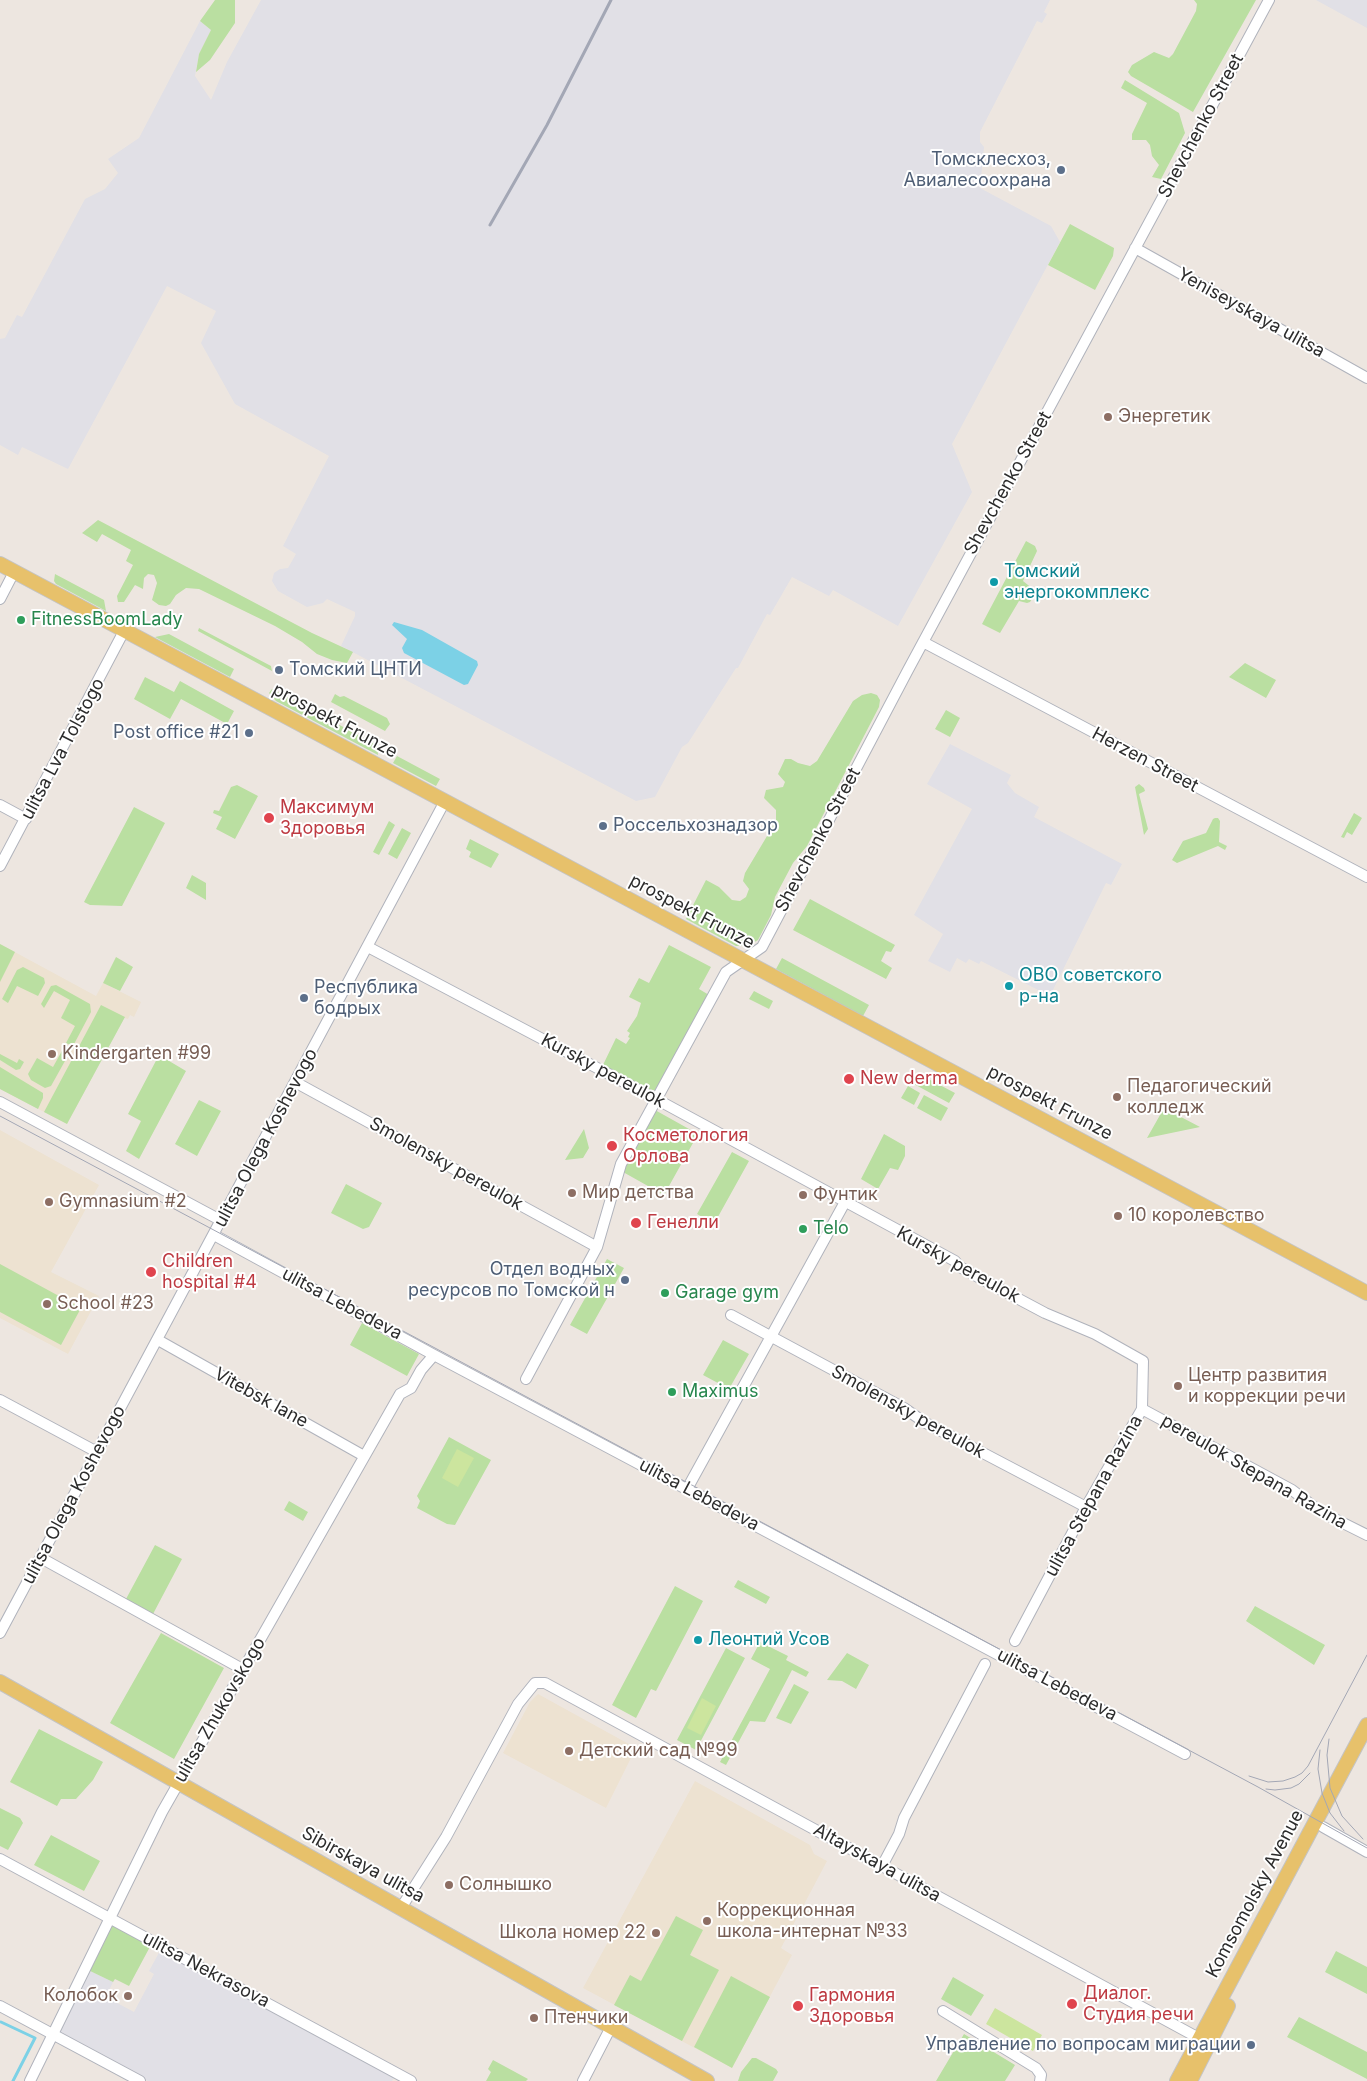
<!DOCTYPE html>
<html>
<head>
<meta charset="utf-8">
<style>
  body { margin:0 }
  canvas { display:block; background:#ede6e0 }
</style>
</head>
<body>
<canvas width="1367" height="2081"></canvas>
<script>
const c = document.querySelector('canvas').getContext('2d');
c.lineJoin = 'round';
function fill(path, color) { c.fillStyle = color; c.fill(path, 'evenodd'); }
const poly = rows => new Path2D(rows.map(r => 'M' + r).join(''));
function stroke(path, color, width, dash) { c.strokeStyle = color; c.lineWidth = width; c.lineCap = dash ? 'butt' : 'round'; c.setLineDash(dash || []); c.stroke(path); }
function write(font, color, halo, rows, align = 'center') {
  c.font = font + ' Inter,sans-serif'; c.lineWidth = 4; c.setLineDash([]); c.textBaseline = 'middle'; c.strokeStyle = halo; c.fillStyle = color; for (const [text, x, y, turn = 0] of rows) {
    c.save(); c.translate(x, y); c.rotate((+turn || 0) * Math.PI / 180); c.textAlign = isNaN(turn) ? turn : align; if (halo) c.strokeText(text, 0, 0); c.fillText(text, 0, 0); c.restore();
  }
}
fill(poly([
  [261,0,1050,0,1044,12,1047,14,1042,23,1037,21,980,132,980,142,984,147,980,188,1051,226,1060,242,952,444,972,492,898,626,833,590,829,596,792,577,770,615,767,614,738,668,736,668,688,743,682,747,655,797,636,801,341,646,355,616,355,612,327,599,323,603,307,607,278,591,272,581,274,573,280,569,288,568,296,554,283,546,329,456,235,404,201,343,216,311,167,286,68,469,22,447,18,455,0,445,0,339,5,338,17,315,22,317,85,199,105,189,118,173,108,159,139,138,200,21,211,30,199,54,195,76,211,100,227,62],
  [1316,0,1367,0,1367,28],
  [950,744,1011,775,1007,783,1015,793,1039,807,1034,817,1122,864,1111,885,1106,883,1050,996,981,961,979,964,969,959,966,963,957,958,950,972,928,961,943,934,914,915,972,809,927,784],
  [161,1949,395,2076,392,2081,148,2081,57,2031,88,1970,113,1982,106,1997,134,2012,154,1974,149,1971]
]), '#e1e0e6');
fill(poly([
  [0,944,96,996,103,983,141,1002,134,1017,130,1015,128,1019,124,1018,67,1124,0,1089],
  [0,1130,99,1185,51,1272,99,1296,68,1354,0,1318],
  [538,1694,636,1748,606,1808,503,1753,530,1702],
  [695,1781,810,1845,814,1854,827,1861,781,1948,792,1955,732,2068,583,1988]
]), '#ede2d1');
fill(poly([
  [215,0,235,0,235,23,210,60,196,72,199,54,211,30,200,21],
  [1194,0,1256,0,1193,112,1131,76,1128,72,1132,65,1154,52,1169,58,1173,54,1196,11,1197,4],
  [1125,80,1179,113,1185,133,1161,179,1152,177,1159,165,1152,156,1150,145,1146,140,1132,140,1132,134,1147,103,1121,88],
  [1070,224,1114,248,1113,256,1095,290,1048,265],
  [98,520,312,633,353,652,347,663,332,660,317,654,302,642,275,626,199,589,186,588,176,595,170,604,166,606,159,605,152,600,157,583,154,575,148,574,144,578,143,589,135,585,124,602,118,602,117,596,133,565,126,561,131,550,102,534,97,542,82,533],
  [1026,541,1035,546,1037,551,1023,581,1033,589,1035,594,1030,602,1027,603,1019,601,1000,633,982,624],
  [55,574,104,600,106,611,56,584,54,581],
  [199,628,271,666,272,671,198,631],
  [169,634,234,669,230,677,155,637],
  [1245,663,1276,680,1266,698,1229,677],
  [145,677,174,692,180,681,234,711,227,724,181,699,170,719,134,699],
  [272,689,377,745,378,755,276,701,269,693],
  [871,693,877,695,880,700,879,707,807,846,793,863,775,897,771,915,758,940,749,945,736,946,686,919,706,880,719,887,732,900,740,901,746,897,749,889,743,881,745,873,776,821,776,810,764,798,766,790,783,787,785,782,778,774,785,759,791,759,798,763,810,766,817,761,853,701,862,695],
  [335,694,340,697,344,696,387,718,390,724,385,731,331,702],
  [946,710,960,718,950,737,935,729],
  [397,756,440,779,436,786,393,763],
  [1139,784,1144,788,1145,791,1139,794,1148,829,1144,835,1135,787],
  [237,785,258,796,235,839,216,829,222,817,213,813,214,810,219,811,231,787],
  [134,807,165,823,122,906,90,905,84,902],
  [1354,813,1362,818,1352,835,1347,832,1344,838,1341,837],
  [1215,818,1218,818,1220,821,1219,842,1227,846,1225,850,1218,846,1177,863,1172,860,1183,841,1206,833,1213,819],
  [389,821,395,825,379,855,373,852],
  [402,828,411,833,397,859,388,854],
  [470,839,499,854,491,868,469,857,471,852,466,849],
  [192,875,206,883,206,900,186,888],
  [810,899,895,945,891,952,886,951,881,961,892,968,886,979,793,930],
  [0,944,15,952,0,982],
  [669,945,711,967,699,989,709,995,657,1087,655,1090,649,1091,602,1067,616,1038,626,1044,630,1038,628,1037,630,1033,627,1031,637,1016,641,1003,629,997,639,978,649,983],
  [116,957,133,967,120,991,103,983],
  [782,958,869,1005,863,1016,776,969],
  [23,967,44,978,45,983,38,996,17,986,8,1003,2,999,17,970],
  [56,985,90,1004,91,1012,73,1046,66,1043,75,1026,61,1018,70,1000,54,991,44,1008,41,1004,51,986],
  [754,991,773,1001,769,1009,749,999],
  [101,1005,125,1017,67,1124,44,1112],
  [63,1049,70,1052,51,1086,45,1088,31,1080,28,1074,37,1058,53,1067],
  [0,1054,17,1063,19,1059,24,1062,20,1069,16,1070,0,1060],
  [159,1055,186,1071,139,1159,126,1151,141,1121,128,1114],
  [0,1067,43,1093,43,1098,38,1109,0,1089],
  [917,1073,955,1093,949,1103,912,1083],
  [908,1086,920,1093,914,1105,901,1098],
  [924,1095,948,1108,941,1121,917,1108],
  [199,1100,221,1111,197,1156,175,1144],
  [1164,1108,1200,1127,1147,1138],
  [655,1110,698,1134,664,1195,623,1172,623,1168],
  [584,1129,589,1148,583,1158,565,1160],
  [884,1134,905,1146,905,1156,898,1170,890,1168,878,1189,861,1179],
  [732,1152,749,1161,714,1224,697,1214],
  [346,1184,382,1203,369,1227,363,1229,331,1213],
  [607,1259,624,1268,587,1334,570,1325],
  [0,1264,81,1308,61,1345,0,1312],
  [362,1323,419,1354,407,1376,350,1345],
  [723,1340,749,1354,729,1389,703,1375],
  [449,1437,491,1460,455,1525,447,1524,417,1508,420,1501,417,1496],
  [289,1501,308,1512,303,1521,284,1510],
  [155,1545,182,1559,153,1614,126,1599],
  [738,1580,770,1597,766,1604,734,1587],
  [675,1586,703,1601,656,1691,651,1689,636,1718,612,1705],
  [1255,1606,1325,1645,1314,1665,1246,1621],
  [161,1633,224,1668,174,1759,110,1723],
  [760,1642,788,1656,786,1660,809,1672,806,1677,792,1670,765,1722,750,1721,726,1765,720,1762,770,1669,751,1659],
  [726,1648,745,1658,696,1750,677,1740],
  [847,1653,869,1665,856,1689,842,1681,827,1680],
  [794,1684,809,1692,791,1724,776,1718],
  [39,1729,103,1762,93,1780,76,1799,61,1799,57,1806,10,1782],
  [0,1808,20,1818,23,1823,8,1850,0,1846],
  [51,1835,100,1861,84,1891,34,1865],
  [676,1916,703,1930,690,1955,719,1970,682,2041,614,2005,630,1975,641,1981],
  [116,1924,152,1943,129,1986,115,1979,113,1982,88,1970,111,1925],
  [1336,1951,1367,1967,1367,1994,1325,1972],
  [731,1976,770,1997,732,2068,694,2047],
  [953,1977,984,1995,971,2016,941,1999],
  [1299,2017,1367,2052,1367,2079,1287,2037],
  [964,2034,1015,2065,1005,2081,936,2081],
  [752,2058,756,2058,776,2069,778,2072,773,2081,738,2081,741,2072],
  [493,2060,528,2079,526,2081,486,2081,491,2072,488,2069]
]), '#badfa1');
fill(poly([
  [457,1449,474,1458,458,1487,442,1478],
  [702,1698,716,1706,701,1735,687,1728],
  [995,2008,1042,2035,1033,2051,986,2024]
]), '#cce59e');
fill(poly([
  [394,622,422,630,477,661,478,665,468,684,464,685,404,653,402,648,407,639,392,625]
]), '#7cd1e6');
stroke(poly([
  [1,2022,35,2038,13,2081]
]), '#7cd1e6', 3);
const minor = poly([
  [1135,248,1367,378],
  [0,599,14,572],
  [923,642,1367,877],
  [0,805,26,819],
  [0,866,124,631],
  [368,947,656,1099,955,1261,960,1267,998,1288,1045,1313,1095,1334,1143,1361,1142,1409,1086,1507,1015,1641],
  [295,1082,597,1247],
  [0,1102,222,1221],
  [214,1235,434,1355,1185,1754],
  [731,1315,904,1408,924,1422,1086,1507],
  [158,1340,364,1456],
  [526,1379,597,1247,621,1164,726,972,762,947,908,670,1269,0],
  [0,1400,97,1452],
  [1142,1409,1292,1490,1321,1512,1367,1535],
  [687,1489,845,1202],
  [41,1558,244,1670],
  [0,1633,445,801],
  [1323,1827,1367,1852],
  [0,1859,411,2081],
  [882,1866,899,1834,904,1818,985,1664],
  [401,1908,446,1837,518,1704,535,1683,545,1683,1206,2042],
  [0,2006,140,2081],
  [943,2011,1036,2068,1041,2075,1040,2081],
  [30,2081,162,1812,400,1394,411,1388,421,1370,434,1355],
  [583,2081,611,2027]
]);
const major = poly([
  [0,564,1367,1293],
  [0,1682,707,2081],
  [1177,2081,1367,1725],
  [1190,2081,1228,2006]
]);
stroke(minor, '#b0b3bc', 12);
stroke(major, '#c4c4c4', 16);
stroke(minor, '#fff', 10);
stroke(major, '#e7c16b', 14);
stroke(poly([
  [0,1116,1258,1787,1367,1848],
  [1329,1739,1327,1755,1330,1788,1342,1816,1363,1839],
  [1320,1750,1318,1769,1322,1793,1330,1813,1344,1831],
  [1249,1776,1268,1782,1283,1781,1295,1777,1302,1773,1308,1766,1367,1655],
  [1266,1789,1275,1790,1291,1788,1299,1784,1310,1773]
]), '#a3a7b5', 1);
stroke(poly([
  [490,225,547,125,611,0]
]), '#a3a7b5', 3);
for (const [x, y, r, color] of [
  [1061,170,5,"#5c6f8a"],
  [1108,417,5,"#8d6e63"],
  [994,582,5,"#0f9aa8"],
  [21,620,5,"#2e9e5b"],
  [279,670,5,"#5c6f8a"],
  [249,733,5,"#5c6f8a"],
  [269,818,6,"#e0444e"],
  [603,826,5,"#5c6f8a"],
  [1009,986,5,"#0f9aa8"],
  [304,998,5,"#5c6f8a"],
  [52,1054,5,"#8d6e63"],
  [849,1079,6,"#e0444e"],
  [1117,1097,5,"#8d6e63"],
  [612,1146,6,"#e0444e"],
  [572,1193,5,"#8d6e63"],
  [803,1195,5,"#8d6e63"],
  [49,1202,5,"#8d6e63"],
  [1118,1216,5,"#8d6e63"],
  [636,1223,6,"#e0444e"],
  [803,1229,5,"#2e9e5b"],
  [151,1272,6,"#e0444e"],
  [625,1280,5,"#5c6f8a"],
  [665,1293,5,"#2e9e5b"],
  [47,1304,5,"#8d6e63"],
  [1178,1386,5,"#8d6e63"],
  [672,1392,5,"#2e9e5b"],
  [698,1640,5,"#0f9aa8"],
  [569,1751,5,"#8d6e63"],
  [449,1885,5,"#8d6e63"],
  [707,1921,5,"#8d6e63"],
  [656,1933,5,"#8d6e63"],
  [128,1996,5,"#8d6e63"],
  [1072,2004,6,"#e0444e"],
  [798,2006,6,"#e0444e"],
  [534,2018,5,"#8d6e63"],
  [1251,2045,5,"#5c6f8a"]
]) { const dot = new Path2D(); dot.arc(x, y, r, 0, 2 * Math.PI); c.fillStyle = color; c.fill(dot); stroke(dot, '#fff', 2); }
write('18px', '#2c2c2c', '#fff', [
  ["Shevchenko Street",1201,126,-62],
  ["Yeniseyskaya ulitsa",1251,313,29],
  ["Shevchenko Street",1008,483,-61],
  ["prospekt Frunze",335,721,28],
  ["ulitsa Lva Tolstogo",63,749,-62],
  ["Herzen Street",1145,760,28],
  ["Shevchenko Street",818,840,-62],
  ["prospekt Frunze",692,912,28],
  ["Kursky pereulok",603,1071,28],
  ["prospekt Frunze",1050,1103,28],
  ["ulitsa Olega Koshevogo",266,1138,-62],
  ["Smolensky pereulok",446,1164,29],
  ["Kursky pereulok",958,1265,29],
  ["ulitsa Lebedeva",342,1304,28],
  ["Vitebsk lane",261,1398,29],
  ["Smolensky pereulok",908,1412,29],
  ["pereulok Stepana Razina",1254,1472,30],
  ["ulitsa Olega Koshevogo",74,1495,-62],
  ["ulitsa Lebedeva",699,1495,28],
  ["ulitsa Stepana Razina",1094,1496,-61],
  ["ulitsa Lebedeva",1057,1685,28],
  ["ulitsa Zhukovskogo",220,1710,-60],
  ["Altayskaya ulitsa",877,1863,29],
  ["Sibirskaya ulitsa",363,1865,29],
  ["Komsomolsky Avenue",1255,1894,-62],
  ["ulitsa Nekrasova",206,1970,28]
]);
write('18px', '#4e5e75', '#fff', [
  ["Томсклесхоз,",1051,160],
  ["Авиалесоохрана",1051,181],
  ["Томский ЦНТИ",289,670,"left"],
  ["Post office #21",239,733],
  ["Россельхознадзор",613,826,"left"],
  ["Республика",314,988,"left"],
  ["бодрых",314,1009,"left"],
  ["Отдел водных",615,1270],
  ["ресурсов по Томской н",615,1291],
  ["Управление по вопросам миграции",1241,2045]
], 'right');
write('18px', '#785e54', '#fff', [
  ["Энергетик",1118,417],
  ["Kindergarten #99",62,1054],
  ["Педагогический",1127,1087],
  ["колледж",1127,1108],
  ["Мир детства",582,1193],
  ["Фунтик",813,1195],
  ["Gymnasium #2",59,1202],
  ["10 королевство",1128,1216],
  ["School #23",57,1304],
  ["Центр развития",1188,1376],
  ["и коррекции речи",1188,1397],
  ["Детский сад №99",579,1751],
  ["Солнышко",459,1885],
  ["Коррекционная",717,1911],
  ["школа-интернат №33",717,1932],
  ["Школа номер 22",646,1933,"right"],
  ["Колобок",118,1996,"right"],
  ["Птенчики",544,2018]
], 'left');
write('18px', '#0d838f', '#fff', [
  ["Томский",1004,572],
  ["энергокомплекс",1004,593],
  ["ОВО советского",1019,976],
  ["р-на",1019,997],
  ["Леонтий Усов",708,1640]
], 'left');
write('18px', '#27864d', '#fff', [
  ["FitnessBoomLady",31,620],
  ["Telo",813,1229],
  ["Garage gym",675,1293],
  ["Maximus",682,1392]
], 'left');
write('18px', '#be3a42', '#fff', [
  ["Максимум",280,808],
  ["Здоровья",280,829],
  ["New derma",860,1079],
  ["Косметология",623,1136],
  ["Орлова",623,1157],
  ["Генелли",647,1223],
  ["Children",162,1262],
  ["hospital #4",162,1283],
  ["Диалог.",1083,1994],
  ["Студия речи",1083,2015],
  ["Гармония",809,1996],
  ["Здоровья",809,2017]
], 'left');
</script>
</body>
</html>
